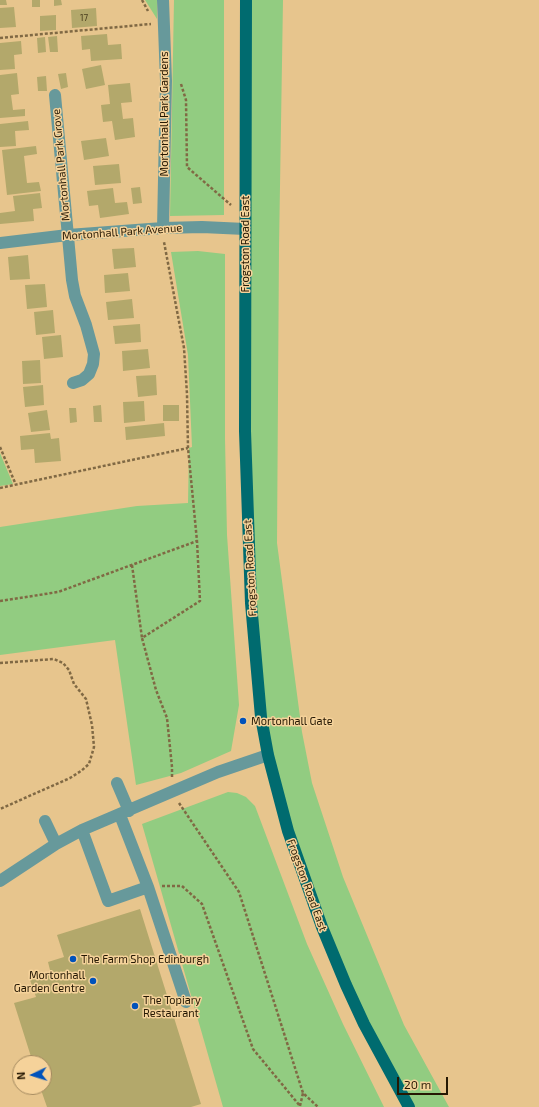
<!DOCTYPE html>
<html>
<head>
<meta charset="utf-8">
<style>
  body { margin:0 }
  #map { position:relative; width:539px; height:1107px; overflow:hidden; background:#e7c58d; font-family:"Exo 2",sans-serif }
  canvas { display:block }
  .north { position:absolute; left:12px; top:1055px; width:40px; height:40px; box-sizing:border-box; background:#f5d29a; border:1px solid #a2885e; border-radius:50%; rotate:266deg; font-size:11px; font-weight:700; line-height:16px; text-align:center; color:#251803 }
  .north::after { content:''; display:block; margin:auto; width:14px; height:18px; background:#0052bb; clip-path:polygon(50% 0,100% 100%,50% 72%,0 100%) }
  .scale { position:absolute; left:397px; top:1077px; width:51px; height:18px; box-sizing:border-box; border:2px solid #251803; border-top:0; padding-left:5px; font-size:12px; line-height:14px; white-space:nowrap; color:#251803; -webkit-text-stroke:3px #f5d29a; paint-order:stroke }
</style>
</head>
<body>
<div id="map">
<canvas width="539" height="1107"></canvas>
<div class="north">N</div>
<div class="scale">20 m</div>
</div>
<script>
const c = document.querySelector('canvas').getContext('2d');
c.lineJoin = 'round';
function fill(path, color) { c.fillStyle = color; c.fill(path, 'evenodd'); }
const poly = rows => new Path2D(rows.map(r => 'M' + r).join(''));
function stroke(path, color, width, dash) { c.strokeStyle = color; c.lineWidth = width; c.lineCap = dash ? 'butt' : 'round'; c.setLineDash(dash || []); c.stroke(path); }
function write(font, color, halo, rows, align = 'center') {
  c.font = font + ' "Exo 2",sans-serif'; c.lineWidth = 3; c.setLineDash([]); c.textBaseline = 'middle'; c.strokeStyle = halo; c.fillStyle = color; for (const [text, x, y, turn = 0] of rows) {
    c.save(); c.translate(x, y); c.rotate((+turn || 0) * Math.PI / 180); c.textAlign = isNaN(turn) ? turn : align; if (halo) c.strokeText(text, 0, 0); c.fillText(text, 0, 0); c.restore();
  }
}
fill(poly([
  [145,0,157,0,157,19],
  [174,0,224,0,224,215,170,216],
  [246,0,283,0,279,248,277,543,302,732,312,783,343,877,404,1025,449,1107,409,1107,374,1043,288,831,257,676,245,216],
  [198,251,225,254,225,439,227,535,239,705,231,751,181,773,136,785,115,640,0,655,0,527,137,506,188,503,189,448,192,447,188,355,171,252],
  [0,453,13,484,0,486],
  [228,792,237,793,246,797,255,806,307,944,343,1024,384,1107,223,1107,142,824]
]), '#92cc81');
fill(poly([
  [0,0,6,0,7,5,0,5],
  [32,0,40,0,40,7,32,7],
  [54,0,61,0,62,5,54,6],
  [14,7,16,27,0,28,0,8],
  [96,8,97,26,72,28,71,10],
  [56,15,56,30,40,31,40,16],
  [107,34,108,45,121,44,122,59,91,61,90,49,82,50,81,36],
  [57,36,58,52,50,52,48,37],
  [45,37,46,52,38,53,37,38],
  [21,41,22,54,14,55,15,69,0,70,0,43],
  [101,65,105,85,86,89,82,69],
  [17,73,19,94,11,95,13,110,25,109,25,116,0,118,0,75],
  [66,73,68,87,61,89,58,74],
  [46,76,47,91,38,91,37,77],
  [130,83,132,102,121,103,123,119,133,118,135,137,115,140,112,121,103,122,101,105,110,104,108,85],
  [28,121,29,130,15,131,16,146,0,147,0,124],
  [106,138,109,156,84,160,81,141],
  [36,146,37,154,24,156,27,183,39,182,41,191,7,195,2,150],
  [119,164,121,183,95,185,93,166],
  [140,187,142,203,133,204,131,188],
  [113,188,115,203,127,202,129,214,100,218,98,205,89,206,87,191],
  [40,193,42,208,33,209,34,221,0,224,0,213,15,211,13,196],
  [134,248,136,267,114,269,112,249],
  [28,255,30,279,10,280,8,257],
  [128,273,130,291,105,293,104,275],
  [45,284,47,307,27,309,25,285],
  [132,299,134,318,108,320,106,302],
  [53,310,55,333,36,335,34,312],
  [140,324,141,342,115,344,113,326],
  [61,335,63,357,44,359,42,337],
  [148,349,150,368,123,371,122,351],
  [40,360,41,383,23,384,22,361],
  [156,375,157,395,138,397,136,376],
  [43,385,44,405,25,407,23,387],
  [144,401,145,421,124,423,123,402],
  [101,405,102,422,94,422,93,406],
  [163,405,179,405,179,421,163,421],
  [69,408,76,408,77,422,70,423],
  [47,410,50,430,31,432,28,413],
  [164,423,165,436,126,440,125,427],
  [50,433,51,439,59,438,61,461,35,463,34,449,21,450,20,436],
  [140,909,201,1104,191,1107,47,1107,40,1087,44,1087,44,1063,33,1063,14,1003,36,997,30,980,51,974,48,962,64,957,57,935]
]), '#b3a86b');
stroke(poly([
  [142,0,148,11],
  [0,38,151,24],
  [181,84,186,100,187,167,231,205],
  [0,447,16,485],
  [0,488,188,448],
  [132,565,142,638],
  [0,601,58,592,197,541,188,448,187,394,184,348,164,242],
  [0,663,54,659,63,663,69,670,74,684,86,699,92,725,94,747,89,764,81,771,70,778,0,809],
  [172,777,172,767,167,718,156,690,142,638,200,601,197,541],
  [179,803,239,892,303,1093,318,1107],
  [162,886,182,886,202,904,253,1049,300,1106],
  [300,1106,303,1093]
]), '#806944', 2.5, [3, 2]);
stroke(poly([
  [55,95,72,280,75,296,86,325,94,354,93,364,89,374,82,380,73,383],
  [163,228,166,81,163,0],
  [0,243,68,235,163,228,202,227,245,229],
  [117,783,129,811],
  [45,821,56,844],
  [82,830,108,901,148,887,120,815],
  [0,881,56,844,82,830,218,772,268,755],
  [148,887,186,1002]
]), '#67999b', 12);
stroke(poly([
  [246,0,245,431,251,603,261,717,268,755,288,831,322,927,346,985,364,1024,409,1107]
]), '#006b6f', 12);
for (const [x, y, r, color] of [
  [243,721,4,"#0052bb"],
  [73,959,4,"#0052bb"],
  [93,981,4,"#0052bb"],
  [135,1006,4,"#0052bb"]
]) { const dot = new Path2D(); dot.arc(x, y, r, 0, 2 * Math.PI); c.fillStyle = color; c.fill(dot); stroke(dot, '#f5d29a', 1.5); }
write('9px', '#483c1d', null, [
  ["17",84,18]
]);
write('11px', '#251803', '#f5d29a', [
  ["Mortonhall Park Gardens",164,114,-90],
  ["Mortonhall Park Grove",61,165,-95],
  ["Mortonhall Park Avenue",122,232,-4],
  ["Frogston Road East",245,244,-90],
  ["Frogston Road East",250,568,-93],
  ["Frogston Road East",307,885,70]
]);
write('11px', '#251803', '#f5d29a', [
  ["Mortonhall Gate",251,721],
  ["The Farm Shop Edinburgh",81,959],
  ["Mortonhall",85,975,"right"],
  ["Garden Centre",85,988,"right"],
  ["The Topiary",143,1000],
  ["Restaurant",143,1013]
], 'left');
</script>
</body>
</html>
